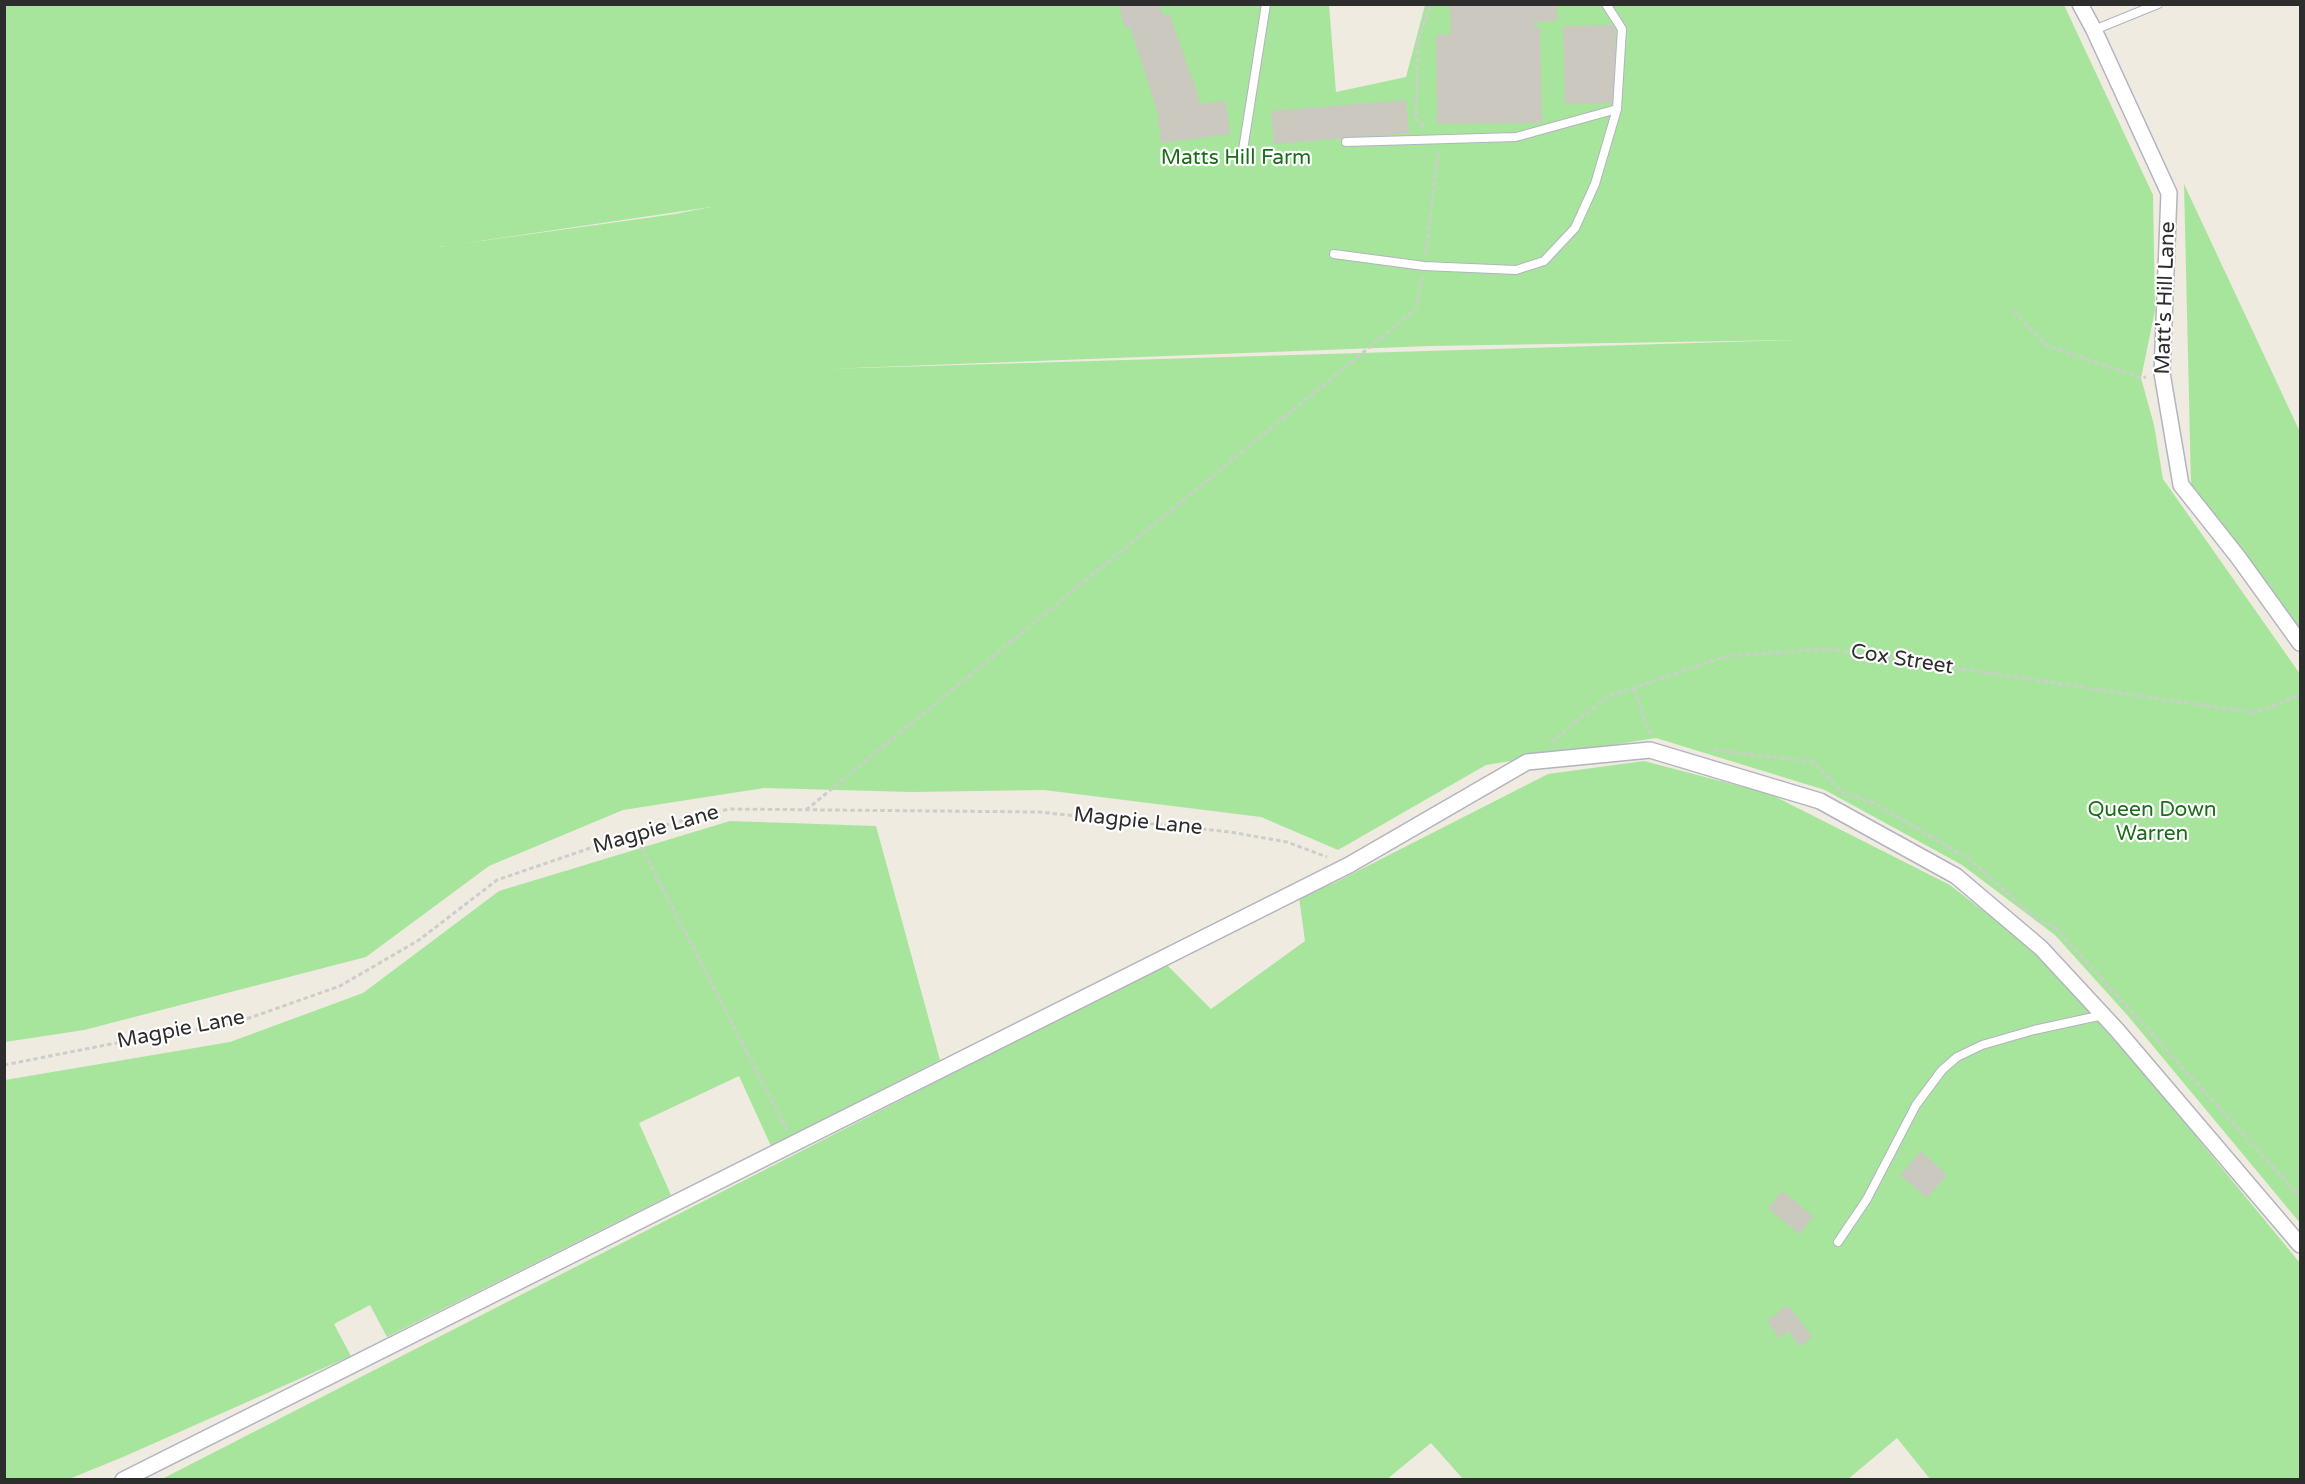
<!DOCTYPE html>
<html>
<head>
<meta charset="utf-8">
<style>
  body { margin:0 }
  #map { position:relative; width:2305px; height:1484px; overflow:hidden; background:#efebe0; font-family:"Varela Round",sans-serif }
  canvas { display:block }
  .frame { position:absolute; inset:0; border:6px solid #2d2d2d; pointer-events:none }
</style>
</head>
<body>
<div id="map">
<canvas width="2305" height="1484"></canvas>
<div class="frame"></div>
</div>
<script>
const c = document.querySelector('canvas').getContext('2d');
c.lineJoin = 'round';
function fill(path, color) { c.fillStyle = color; c.fill(path, 'evenodd'); }
const poly = rows => new Path2D(rows.map(r => 'M' + r).join(''));
function stroke(path, color, width, dash) { c.strokeStyle = color; c.lineWidth = width; c.lineCap = dash ? 'butt' : 'round'; c.setLineDash(dash || []); c.stroke(path); }
function write(font, color, halo, rows, align = 'center') {
  c.font = font + ' "Varela Round",sans-serif'; c.lineWidth = 4.5; c.setLineDash([]); c.textBaseline = 'middle'; c.strokeStyle = halo; c.fillStyle = color; for (const [text, x, y, turn = 0] of rows) {
    c.save(); c.translate(x, y); c.rotate((+turn || 0) * Math.PI / 180); c.textAlign = isNaN(turn) ? turn : align; if (halo) c.strokeText(text, 0, 0); c.fillText(text, 0, 0); c.restore();
  }
}
fill(poly([
  [4,5,1329,5,1336,92,1406,77,1425,5,2064,5,2153,195,2155,311,2141,378,2154,425,2163,479,2300,674,2300,1223,2128,1016,2055,935,1962,865,1825,790,1656,738,1486,765,1338,850,1261,817,1044,790,911,792,764,788,623,810,489,866,366,957,84,1030,5,1042],
  [711,207,675,214,438,247,439,247],
  [1794,340,826,369,1430,346],
  [2184,184,2300,432,2300,636,2191,484],
  [1644,761,1770,794,1950,885,2034,950,2147,1077,2300,1263,2300,1479,1930,1479,1897,1438,1847,1480,1463,1479,1431,1443,1386,1480,160,1480,1166,964,1211,1009,1305,941,1299,897,1336,882,1548,774],
  [730,821,876,826,940,1060,771,1146,739,1076,639,1123,671,1195,387,1337,370,1305,334,1324,351,1356,123,1457,69,1479,5,1479,5,1080,230,1042,363,993,499,891]
]), '#a7e59d');
fill(poly([
  [1118,4,1159,4,1163,16,1169,13,1201,104,1226,101,1230,134,1161,143,1157,110,1130,27,1125,28],
  [1486,4,1556,4,1558,20,1535,23,1535,27,1540,27,1542,123,1437,124,1436,35,1451,34,1450,6],
  [1615,25,1617,103,1565,104,1563,26],
  [1406,100,1409,133,1274,144,1271,111],
  [1921,1151,1947,1175,1927,1198,1900,1175],
  [1782,1191,1813,1216,1800,1234,1768,1209],
  [1788,1305,1812,1337,1800,1346,1788,1331,1779,1338,1767,1321]
]), '#cac8bf');
const service = poly([
  [2094,30,2158,4],
  [1346,142,1516,137,1617,109],
  [1243,150,1266,4],
  [1334,254,1424,266,1516,270,1544,261,1575,228,1595,184,1617,109,1622,29,1606,4],
  [1838,1242,1867,1199,1916,1105,1942,1070,1957,1057,1982,1045,2034,1030,2103,1015]
]);
const minor = poly([
  [2080,4,2094,30,2169,193,2162,373,2181,485,2238,557,2300,643],
  [123,1480,1349,865,1527,762,1650,750,1820,801,1956,876,2041,948,2117,1030,2300,1245]
]);
stroke(service, '#b3b3c1', 10);
stroke(minor, '#b3b3c1', 18);
stroke(poly([
  [1424,126,1416,119,1418,42,1431,4],
  [1426,253,1438,152],
  [2014,311,2044,344,2141,378,2146,377],
  [1634,688,1648,730,1653,734],
  [1551,742,1607,697,1727,656,1829,649,2255,713,2300,695],
  [1713,750,1814,762,1840,791,1874,803,1969,859,2037,920,2054,926,2300,1197],
  [806,810,1416,309,1422,277],
  [634,833,787,1130],
  [4,1065,106,1045,235,1023,340,986,419,940,497,880,634,833,729,809,1039,812,1230,832,1287,842,1327,857]
]), '#cdcdcd', 3, [4.5, 3]);
stroke(service, '#fff', 8);
stroke(minor, '#fff', 15);
write('21px', '#1b6d1b', '#fff', [
  ["Matts Hill Farm",1236,158],
  ["Queen Down",2152,810],
  ["Warren",2152,834]
]);
write('21px', '#2d2d2d', '#fff', [
  ["Matt's Hill Lane",2166,298,-88],
  ["Cox Street",1902,660,9],
  ["Magpie Lane",1138,822,6],
  ["Magpie Lane",656,830,-16],
  ["Magpie Lane",181,1030,-11]
]);
</script>
</body>
</html>
